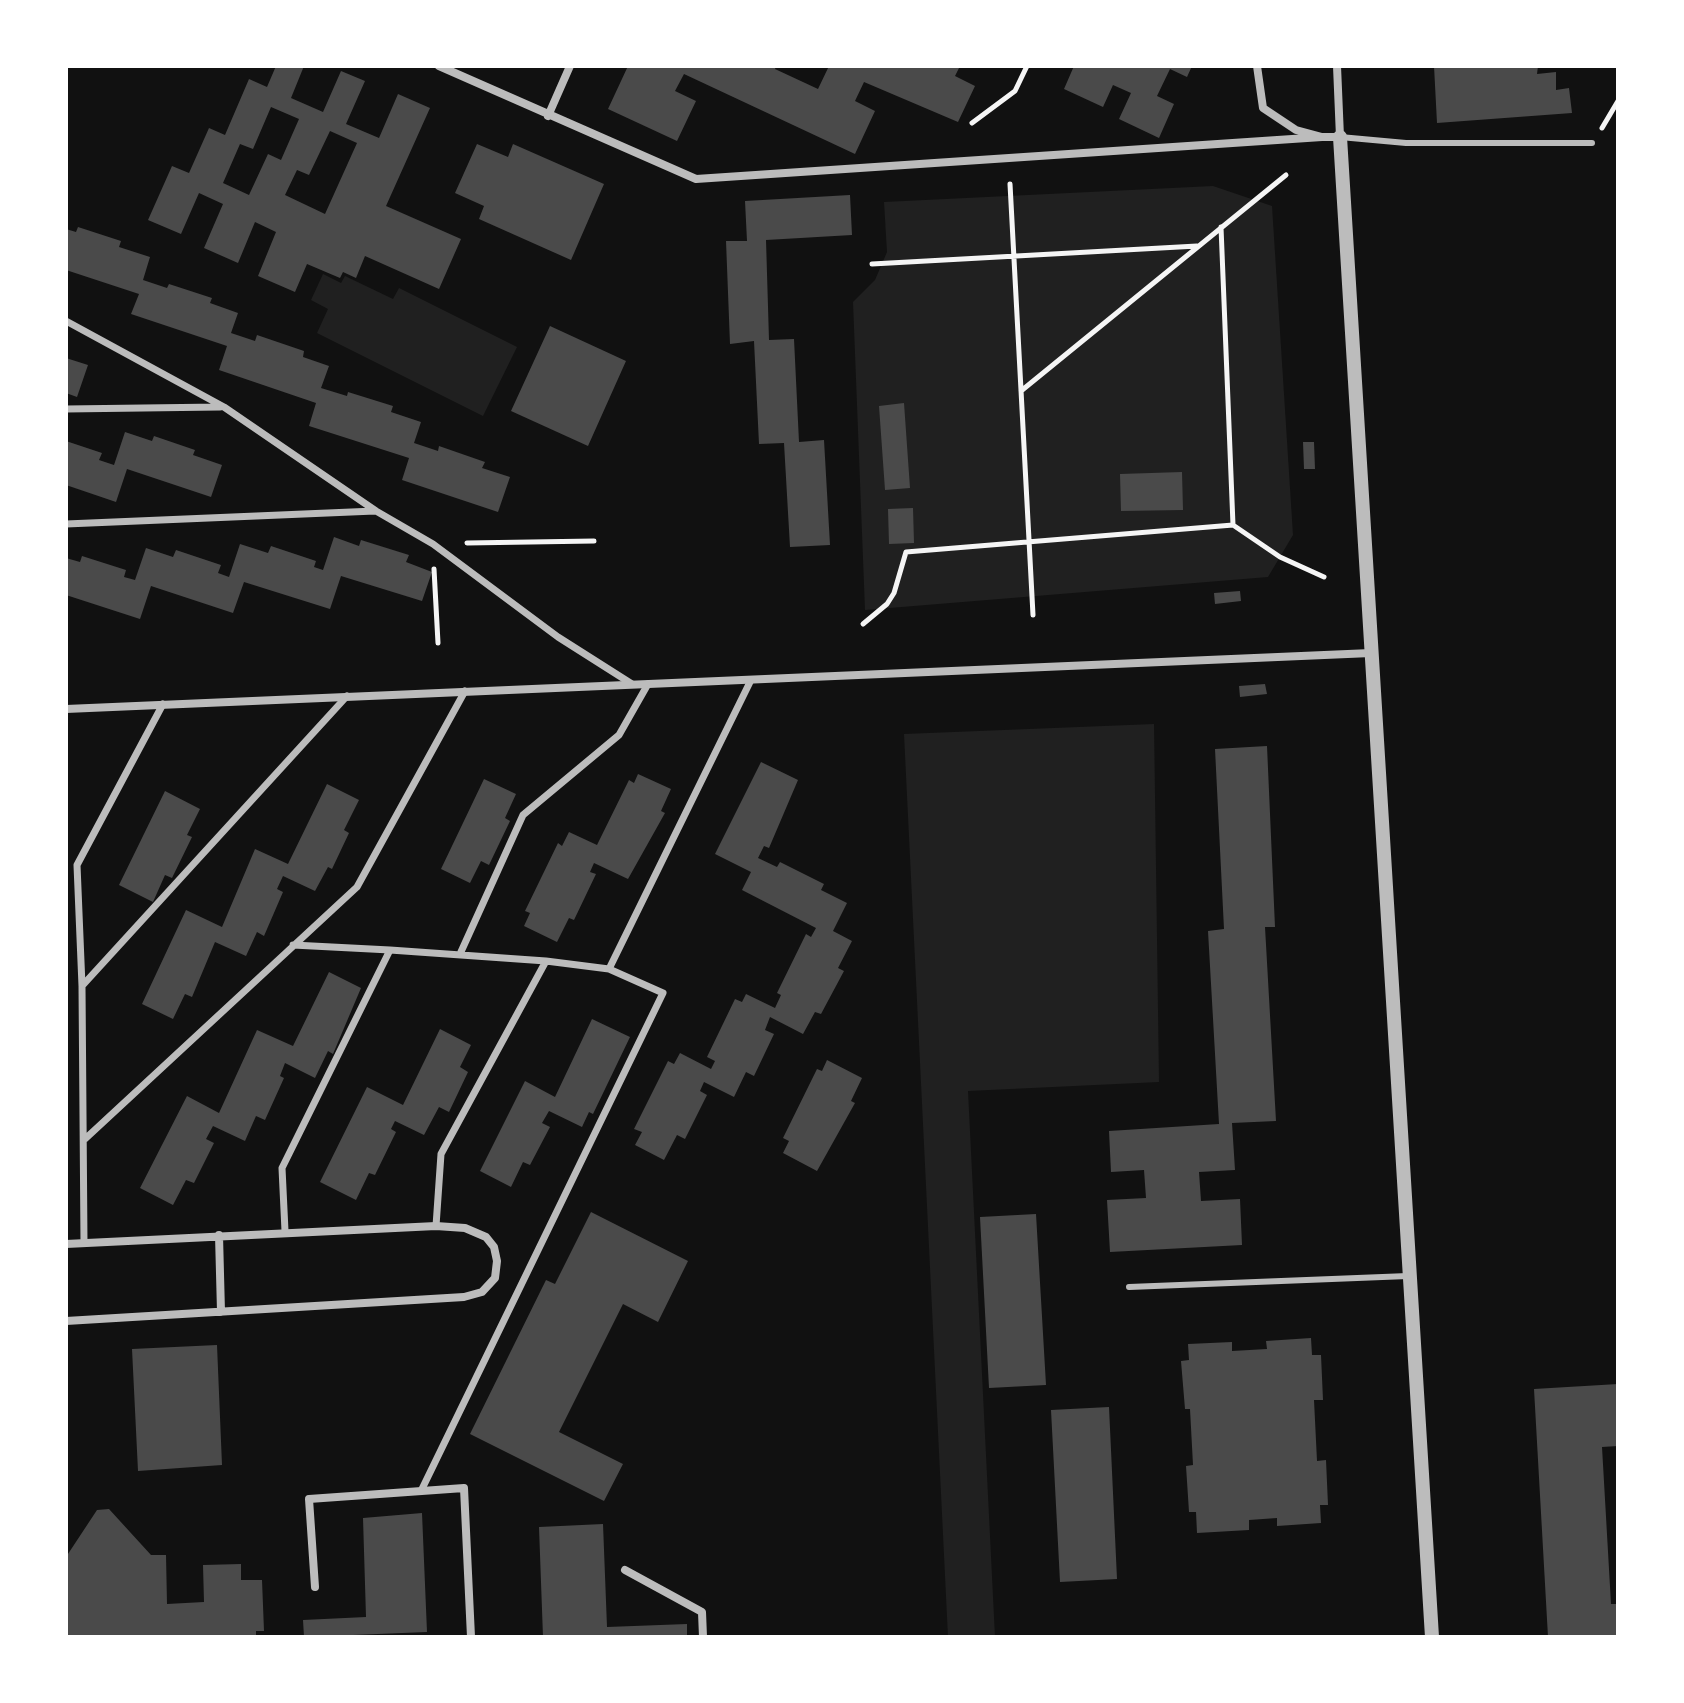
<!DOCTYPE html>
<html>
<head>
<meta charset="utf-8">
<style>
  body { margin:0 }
  #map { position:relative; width:1684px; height:1703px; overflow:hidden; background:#111; font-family:"Alegreya Sans",sans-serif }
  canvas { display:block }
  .frame { position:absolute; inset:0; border:68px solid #fff; pointer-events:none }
</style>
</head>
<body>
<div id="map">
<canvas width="1684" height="1703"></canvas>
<div class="frame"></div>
</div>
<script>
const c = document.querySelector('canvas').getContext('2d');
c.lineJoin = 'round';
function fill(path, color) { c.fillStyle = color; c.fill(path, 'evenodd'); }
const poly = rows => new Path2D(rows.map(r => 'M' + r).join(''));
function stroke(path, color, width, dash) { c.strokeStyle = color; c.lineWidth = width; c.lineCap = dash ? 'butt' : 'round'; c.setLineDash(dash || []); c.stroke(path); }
fill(poly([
  [1213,186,1272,206,1293,535,1268,577,865,610,853,302,875,280,887,252,884,202],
  [323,274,341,283,345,276,393,299,399,288,517,347,483,416,317,333,328,309,311,300],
  [1154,724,1159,1082,968,1091,995,1637,948,1637,904,734]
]), '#202020');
fill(poly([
  [276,66,304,66,291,98,323,112,341,71,365,81,346,124,379,138,398,94,430,108,386,206,461,239,439,289,365,256,356,278,343,272,340,278,307,264,295,292,258,276,276,232,255,222,238,263,204,248,223,204,199,193,181,234,148,220,172,166,189,173,209,128,225,135,249,79,267,87],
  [271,107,299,119,281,160,268,154,249,195,223,183,240,144,253,149],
  [330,131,357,143,325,214,285,195,297,170,309,175],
  [628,66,776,66,775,69,818,89,829,66,960,66,955,76,975,86,958,122,864,82,855,101,875,111,855,154,684,74,675,91,696,101,677,141,608,109],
  [1074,66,1192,66,1187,77,1170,69,1157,96,1174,104,1159,138,1119,119,1131,93,1113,85,1103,107,1064,89],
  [1434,66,1538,66,1537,74,1556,72,1556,90,1569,88,1572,113,1437,123],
  [477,144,508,157,513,144,604,184,571,260,479,219,484,206,455,193],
  [850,195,852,235,766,240,769,340,794,339,799,442,824,440,830,545,790,547,784,443,759,444,754,341,730,344,726,241,747,241,745,201],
  [78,227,121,241,119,247,150,257,143,280,167,288,169,284,212,298,210,303,238,313,231,333,255,341,257,335,304,351,303,357,329,366,321,388,347,396,348,392,393,406,391,412,421,422,414,443,438,451,439,446,485,462,482,468,510,477,498,512,402,480,409,458,309,426,316,403,219,370,227,346,131,314,139,294,66,270,66,229,76,232],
  [550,326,626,361,588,446,511,411],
  [66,358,88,365,77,397,66,393],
  [904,403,910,488,885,490,879,406],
  [125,432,152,441,154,436,195,450,193,455,222,465,211,497,127,469,116,502,66,485,66,441,102,453,99,460,114,465],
  [1303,442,1314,442,1315,469,1304,469],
  [1182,472,1183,510,1121,511,1120,474],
  [913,508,914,543,889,544,888,509],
  [334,537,359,546,361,540,409,555,406,562,432,572,422,601,341,576,330,609,244,582,233,613,151,586,140,619,66,595,66,558,80,562,82,556,126,570,124,577,135,580,146,548,173,557,176,550,221,565,218,573,229,577,240,544,268,553,271,546,316,561,314,567,323,570],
  [1240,591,1241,601,1215,604,1214,593],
  [1265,684,1267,694,1240,697,1239,686],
  [1267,746,1275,927,1265,927,1276,1121,1232,1123,1235,1170,1199,1172,1201,1201,1240,1199,1242,1245,1110,1252,1107,1200,1146,1198,1144,1170,1111,1172,1109,1131,1219,1124,1208,931,1224,929,1215,749],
  [761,762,798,780,769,848,764,846,758,858,777,867,780,862,824,884,821,890,847,903,833,931,852,941,838,968,844,971,821,1014,815,1012,803,1034,770,1017,765,1030,774,1034,754,1076,746,1072,734,1097,704,1082,700,1091,707,1095,685,1139,677,1135,664,1160,635,1145,642,1132,634,1129,668,1061,674,1064,680,1053,711,1069,715,1061,707,1057,735,999,742,1002,746,994,775,1008,781,995,777,993,806,934,811,937,816,928,742,890,751,872,715,854],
  [638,774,671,789,661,811,665,813,628,879,594,863,590,872,596,874,574,920,569,918,557,942,524,926,530,913,525,911,558,843,562,846,569,832,597,845,629,780,634,783],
  [484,779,516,794,505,818,510,821,489,865,481,861,470,883,441,869],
  [327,784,359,800,344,830,349,833,332,869,328,867,315,891,283,876,277,889,283,892,264,936,257,932,246,956,215,942,192,997,185,994,173,1019,142,1004,186,910,222,927,255,849,288,864],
  [165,791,200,809,187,835,192,837,172,878,165,875,153,902,119,885],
  [329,972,361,988,333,1054,328,1051,315,1078,285,1063,280,1076,284,1078,265,1120,256,1116,245,1141,213,1126,206,1139,214,1143,194,1183,186,1180,173,1205,140,1188,187,1096,219,1113,257,1030,293,1046],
  [592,1019,630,1037,593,1114,589,1112,582,1127,549,1111,542,1123,550,1127,530,1165,523,1162,511,1187,480,1171,525,1081,555,1097],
  [440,1029,471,1045,460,1067,468,1072,449,1112,439,1107,424,1135,395,1121,391,1129,396,1132,375,1175,369,1173,356,1200,320,1182,367,1087,403,1105],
  [827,1060,862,1078,851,1101,855,1103,817,1171,783,1153,789,1141,783,1138,817,1069,822,1071],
  [591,1212,688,1261,658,1322,623,1304,559,1432,623,1464,604,1501,470,1434,546,1280,555,1284],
  [1036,1214,1046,1385,989,1388,980,1217],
  [1311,1338,1312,1355,1321,1355,1323,1400,1314,1400,1317,1461,1326,1460,1328,1505,1320,1505,1321,1523,1277,1526,1277,1518,1249,1520,1249,1530,1197,1533,1196,1512,1189,1512,1186,1466,1193,1465,1190,1409,1185,1409,1181,1361,1189,1360,1188,1344,1232,1342,1232,1351,1267,1349,1266,1341],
  [217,1345,222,1465,138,1471,132,1349],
  [1618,1384,1618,1446,1602,1447,1611,1604,1618,1604,1618,1637,1548,1637,1534,1389],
  [1109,1407,1117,1579,1060,1582,1051,1410],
  [109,1509,151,1555,166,1555,167,1604,204,1602,203,1565,241,1564,241,1580,262,1580,264,1631,256,1631,256,1637,66,1637,66,1557,97,1510],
  [422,1513,427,1632,304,1637,303,1620,366,1617,363,1518],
  [603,1524,607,1627,687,1624,687,1637,543,1637,539,1527]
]), '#4a4a4a');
stroke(poly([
  [972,123,1015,91,1027,66],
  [1602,128,1618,101],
  [1010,184,1033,615],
  [1221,227,1233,525],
  [872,264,1197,246],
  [1021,391,1286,175],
  [467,543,594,541],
  [434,569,438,643],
  [863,624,887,604,894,593,906,552,1233,525,1280,557,1324,577]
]), '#f5f5f5', 5);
stroke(poly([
  [1340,137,1406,143,1592,143],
  [1129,1287,1408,1276]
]), '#bcbcbc', 6);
stroke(poly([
  [66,321,224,407,376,511,433,544,558,637,632,684],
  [66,409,220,407],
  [66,524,375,511],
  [293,945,390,950],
  [460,954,523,815,619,735,648,684],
  [546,961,609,969],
  [82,986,77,865,163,704],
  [85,1139,357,887,465,691],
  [285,1231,282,1168,390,950,546,961,441,1154,436,1226],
  [84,1243,82,986,347,696],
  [421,1491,663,993,609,969,751,680]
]), '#bcbcbc', 7);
stroke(poly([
  [439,66,696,179,1322,137],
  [1257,66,1263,108,1296,130,1322,137,1340,137,1337,66],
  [548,116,570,66],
  [66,709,1371,653],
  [219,1235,221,1312],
  [66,1244,436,1226,465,1228,486,1237,494,1247,497,1261,495,1278,482,1292,464,1297,66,1321],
  [625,1570,702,1612,703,1637],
  [315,1587,309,1499,464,1488,471,1637]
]), '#bcbcbc', 8);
stroke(poly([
  [1340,137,1432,1637]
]), '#bcbcbc', 14);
</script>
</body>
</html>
